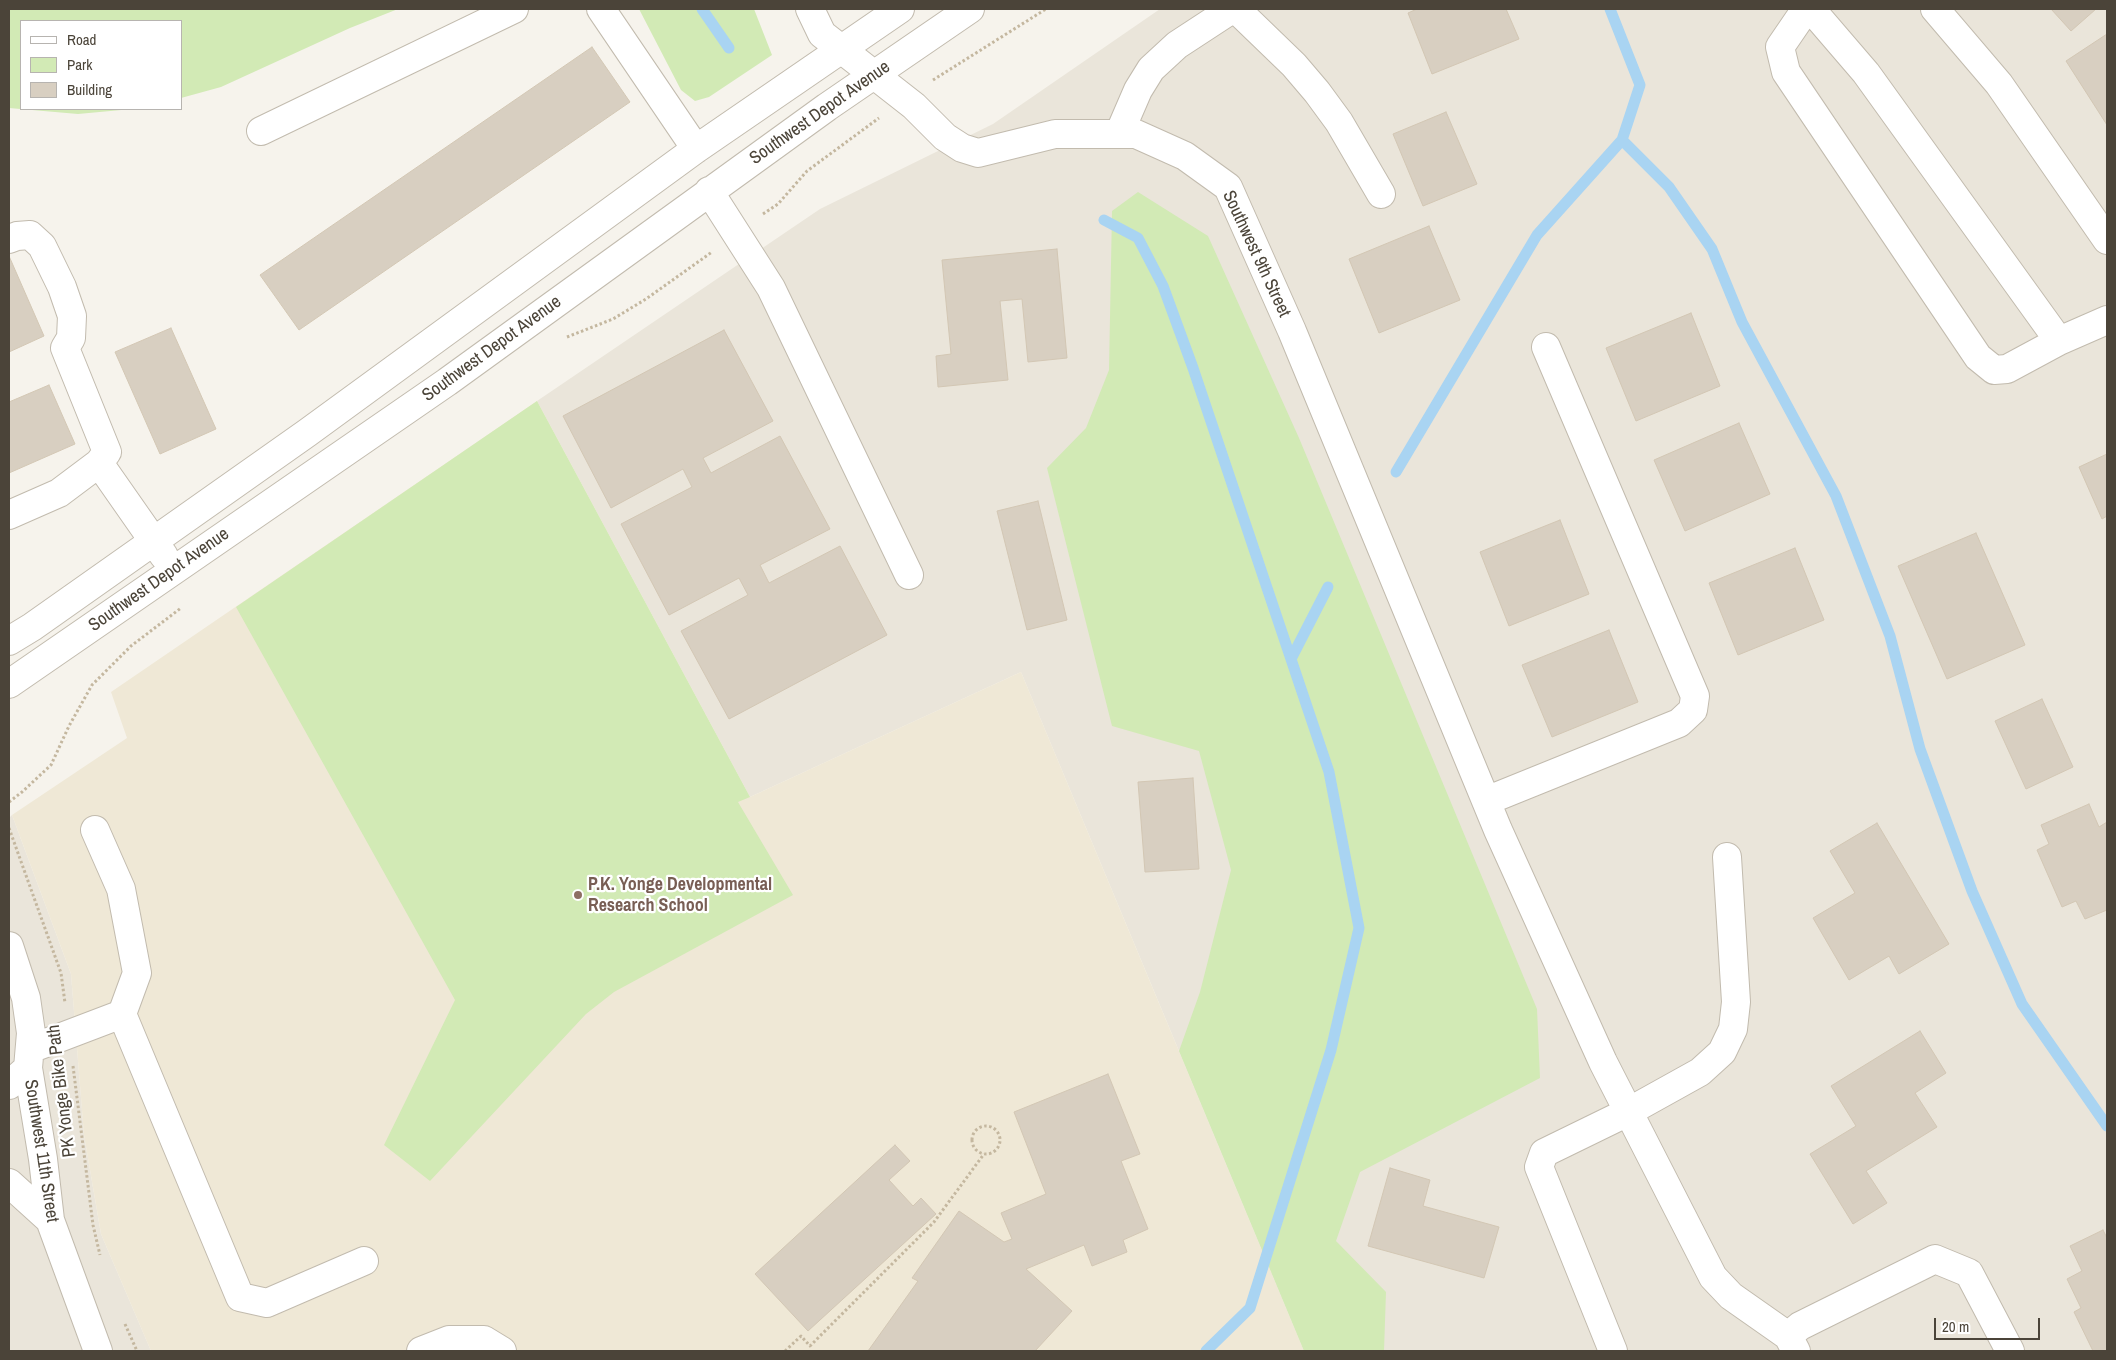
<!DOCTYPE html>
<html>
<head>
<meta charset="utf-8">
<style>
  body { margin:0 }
  #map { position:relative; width:2116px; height:1360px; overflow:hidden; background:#f6f3ec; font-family:"Archivo Narrow",sans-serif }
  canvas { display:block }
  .frame { position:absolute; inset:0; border:10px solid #4b4439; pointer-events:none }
  .legend { position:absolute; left:20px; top:20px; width:162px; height:90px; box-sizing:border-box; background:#fff; border:1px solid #b7b4b0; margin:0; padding:6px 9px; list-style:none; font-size:15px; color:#4b4439 }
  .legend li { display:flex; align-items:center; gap:10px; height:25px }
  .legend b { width:25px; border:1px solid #b7b4b0 }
  .scale { position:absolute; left:1934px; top:1318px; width:106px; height:22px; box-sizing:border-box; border:2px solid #4b4439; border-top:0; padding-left:6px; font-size:15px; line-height:18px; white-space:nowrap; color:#4b4439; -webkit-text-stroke:4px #fff; paint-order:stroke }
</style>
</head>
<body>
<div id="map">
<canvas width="2116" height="1360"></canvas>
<div class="frame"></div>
<ul class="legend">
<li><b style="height:6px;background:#fff"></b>Road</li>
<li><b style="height:14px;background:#d2eab5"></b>Park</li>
<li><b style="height:14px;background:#d8cfc1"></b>Building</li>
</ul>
<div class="scale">20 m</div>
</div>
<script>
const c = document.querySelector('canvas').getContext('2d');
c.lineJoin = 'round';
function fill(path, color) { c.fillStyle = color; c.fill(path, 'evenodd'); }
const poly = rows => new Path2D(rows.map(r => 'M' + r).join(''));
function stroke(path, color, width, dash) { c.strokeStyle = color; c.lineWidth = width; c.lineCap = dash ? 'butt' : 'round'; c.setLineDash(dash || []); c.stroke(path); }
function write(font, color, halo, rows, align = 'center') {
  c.font = font + ' "Archivo Narrow",sans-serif'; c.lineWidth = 4.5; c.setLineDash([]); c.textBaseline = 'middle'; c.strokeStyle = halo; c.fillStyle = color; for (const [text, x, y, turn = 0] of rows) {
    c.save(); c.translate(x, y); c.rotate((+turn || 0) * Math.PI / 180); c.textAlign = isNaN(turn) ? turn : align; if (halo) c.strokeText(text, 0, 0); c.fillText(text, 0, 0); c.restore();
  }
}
fill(poly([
  [1160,9,2107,9,2107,1351,1304,1351,1021,672,750,797,537,401,820,209,993,124],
  [12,815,71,974,84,1135,101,1234,151,1351,9,1351,9,818]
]), '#eae5da');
fill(poly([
  [537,401,750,797,1021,672,1304,1351,151,1351,101,1234,84,1135,71,974,12,815,127,738,111,692]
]), '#efe8d6');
fill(poly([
  [9,9,398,9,350,28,221,87,181,98,181,21,21,21,21,109,132,109,78,114,9,108],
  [639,9,754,9,772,55,709,97,695,101,681,90],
  [1138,192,1208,236,1299,438,1537,1009,1540,1078,1360,1172,1336,1241,1386,1292,1384,1351,1304,1351,1179,1051,1200,992,1231,870,1199,751,1112,726,1047,468,1086,428,1109,370,1112,211],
  [537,401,750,797,738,802,793,895,614,992,586,1014,430,1181,384,1145,455,1000,236,607]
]), '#d2eab5');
stroke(poly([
  [702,9,729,48],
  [1622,140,1669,187,1712,249,1742,322,1836,496,1890,636,1920,749,1972,891,2022,1004,2107,1126],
  [1104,220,1138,238,1163,286,1193,368,1329,772,1359,928,1331,1050,1250,1308,1206,1351],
  [1396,472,1537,235,1622,140,1640,85,1610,9],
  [1291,659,1328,587]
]), '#a9d4f2', 11);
const building = poly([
  [1417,9,1506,9,1519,39,1432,74,1408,13,1417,9],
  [2051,9,2096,9,2071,31,2051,9],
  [2107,34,2107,125,2066,61,2107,34],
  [592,47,630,102,299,330,260,275,592,47],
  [1446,112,1477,184,1423,206,1393,134,1446,112],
  [1429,226,1460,300,1379,333,1349,259,1429,226],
  [1057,249,1067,358,1028,362,1022,299,1000,301,1008,380,938,387,936,356,951,354,942,260,1057,249],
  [9,256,44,336,9,352,9,256],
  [1691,313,1720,386,1636,421,1606,348,1691,313],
  [171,328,216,429,160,454,115,352,171,328],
  [724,330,773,421,703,458,711,473,780,436,830,529,760,565,769,583,840,546,887,635,729,719,681,631,748,595,739,578,669,615,621,524,692,487,683,469,611,508,563,416,724,330],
  [49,385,75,444,9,473,9,402,49,385],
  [1739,423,1770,494,1685,531,1654,460,1739,423],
  [2107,454,2107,516,2102,519,2079,467,2107,454],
  [1038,501,1067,620,1027,630,997,511,1038,501],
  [1560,520,1589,594,1509,626,1480,552,1560,520],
  [1976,533,2025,645,1947,679,1898,566,1976,533],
  [1795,548,1824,620,1738,655,1709,583,1795,548],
  [1609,630,1638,702,1552,737,1522,665,1609,630],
  [2042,699,2073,767,2026,789,1995,721,2042,699],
  [1193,778,1199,869,1145,872,1138,782,1193,778],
  [2089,804,2099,827,2107,822,2107,910,2085,919,2076,901,2062,907,2037,850,2049,844,2041,825,2089,804],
  [1877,823,1949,944,1899,974,1889,956,1849,980,1813,918,1855,893,1830,851,1877,823],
  [1920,1031,1946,1073,1915,1093,1937,1127,1866,1171,1887,1203,1853,1224,1810,1154,1856,1126,1831,1086,1920,1031],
  [1108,1074,1140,1154,1121,1161,1148,1229,1123,1240,1127,1252,1092,1266,1084,1245,1026,1269,1072,1311,1035,1351,868,1351,918,1281,912,1278,959,1211,1004,1242,1012,1239,1001,1213,1046,1194,1014,1112,1108,1074],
  [895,1145,910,1161,889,1180,913,1206,921,1198,936,1214,808,1331,755,1274,895,1145],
  [1390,1168,1430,1180,1423,1206,1499,1227,1484,1278,1368,1246,1390,1168],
  [2103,1230,2107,1238,2107,1351,2093,1351,2074,1312,2081,1308,2067,1279,2082,1271,2070,1246,2103,1230]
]);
fill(building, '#d8cfc1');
stroke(building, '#d3c7b4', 1);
const minor = poly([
  [601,9,696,149],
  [810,9,822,34,914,106,945,137,962,148,978,153,1055,134,1136,134,1185,156,1228,187,1292,331,1498,830,1603,1062,1713,1277,1731,1296,1788,1336,1796,1351],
  [1236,9,1294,65,1317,92,1339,122,1381,194],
  [1806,9,1780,47,1786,72,1978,357,1994,370,2007,369,2059,341],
  [1811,9,1866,73,2059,341,2107,320],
  [1935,9,1999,84,2107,240],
  [261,131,514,9],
  [1119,134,1138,90,1151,69,1177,45,1232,9],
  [709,191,771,288,909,575],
  [9,239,17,236,30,235,42,246,62,287,72,316,71,338,65,348,107,452,99,463,164,556],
  [9,515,59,493,99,463],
  [9,641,32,627,307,433,696,149,900,9],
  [9,684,447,382,827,107,970,9],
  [1486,801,1679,723,1693,710,1695,696,1546,347],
  [95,830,121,889,137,973,122,1014],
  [9,946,26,998,31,1033,28,1068,43,1159,50,1220,98,1351],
  [30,1049,122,1014,240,1297,267,1303,364,1261],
  [9,1085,28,1068],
  [9,1183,50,1220],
  [1788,1336,1800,1326,1935,1259,1969,1273,2010,1351],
  [421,1351,449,1340,484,1340,502,1351],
  [1613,1351,1539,1167,1544,1153,1628,1112,1700,1072,1722,1052,1733,1029,1736,1002,1727,857]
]);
stroke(minor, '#c2bbae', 30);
stroke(poly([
  [933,80,1046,9],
  [763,214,778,204,807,171,879,118],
  [567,337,613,319,646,299,712,252],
  [9,802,22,792,51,765,69,726,92,685,131,646,181,608],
  [9,828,61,973,65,1003],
  [73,1066,93,1225,100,1255],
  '972 1140a14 14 0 1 1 28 0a14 14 0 1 1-28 0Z',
  [125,1324,137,1351],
  [785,1351,801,1336,810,1346,934,1222,984,1154]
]), '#c4b79f', 3, [2.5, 2.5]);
stroke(minor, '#fff', 28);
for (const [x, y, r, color] of [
  [578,895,5,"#8d6e63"]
]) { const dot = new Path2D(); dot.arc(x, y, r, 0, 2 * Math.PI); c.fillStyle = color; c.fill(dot); stroke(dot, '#fff', 2); }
write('18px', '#4b4439', '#fff', [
  ["Southwest Depot Avenue",820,113,-35],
  ["Southwest 9th Street",1256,254,65],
  ["Southwest Depot Avenue",492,349,-36],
  ["Southwest Depot Avenue",159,580,-35],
  ["PK Yonge Bike Path",62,1091,-97],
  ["Southwest 11th Street",41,1151,81]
]);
write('bold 18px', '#785e54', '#fff', [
  ["P.K. Yonge Developmental",588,885],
  ["Research School",588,906]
], 'left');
</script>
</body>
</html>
